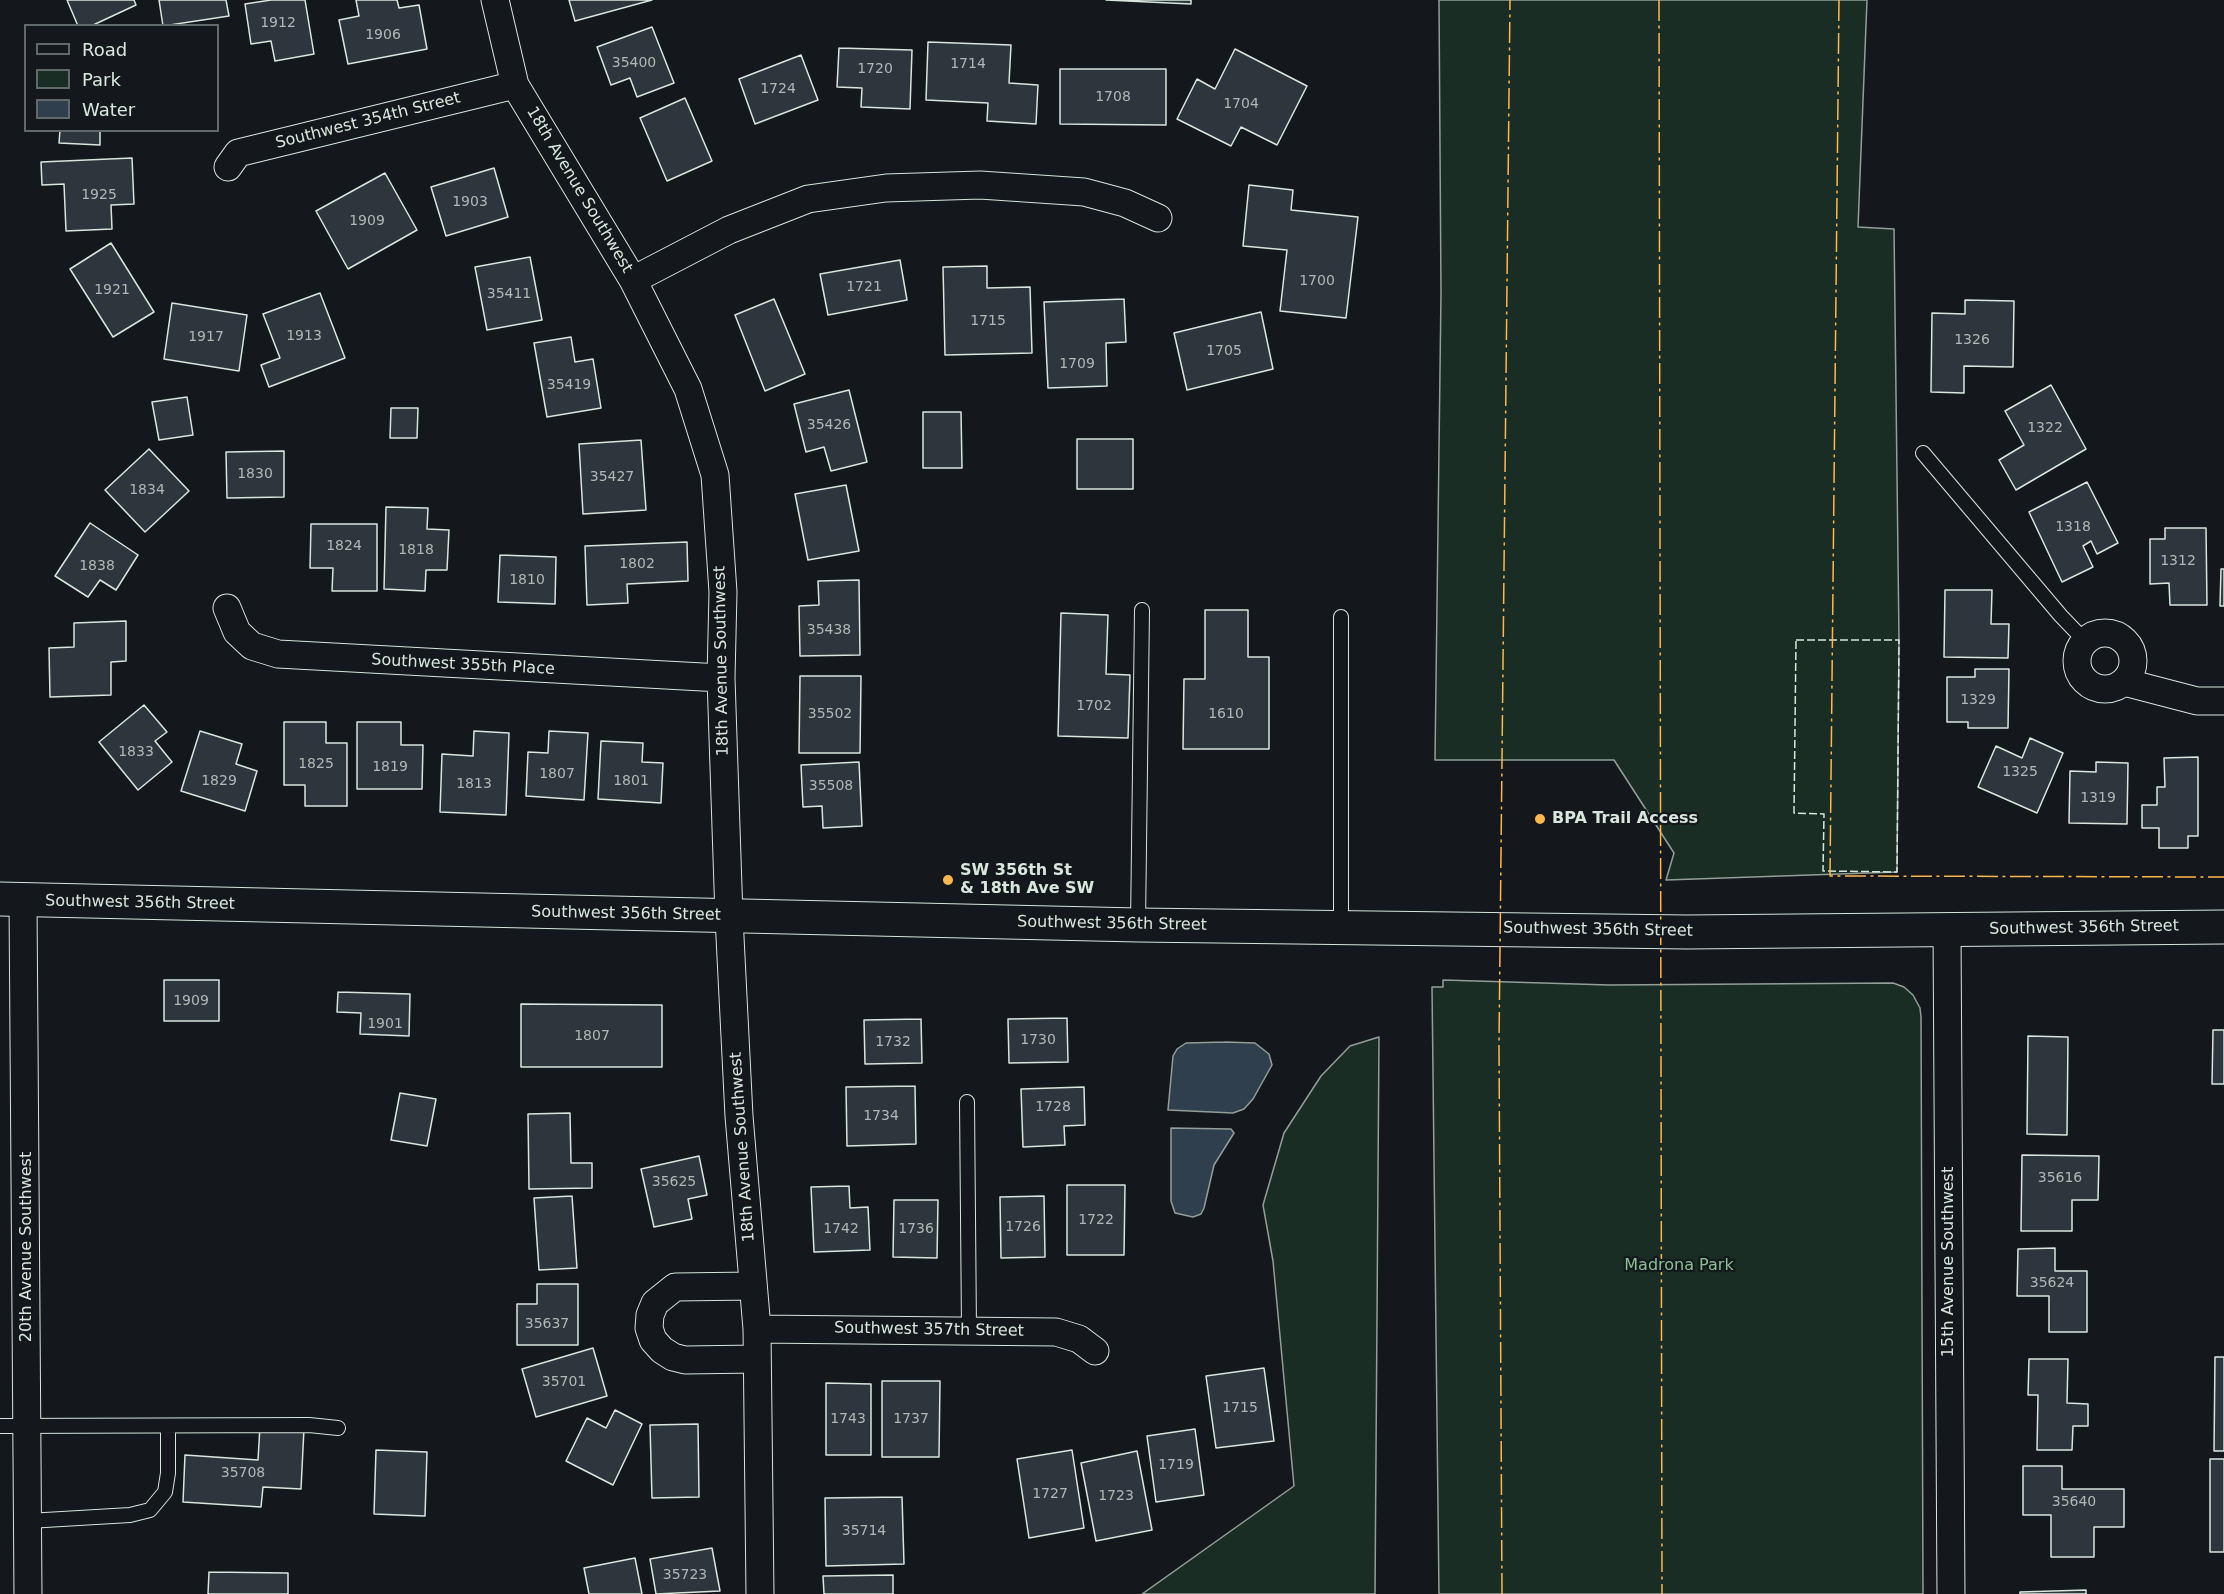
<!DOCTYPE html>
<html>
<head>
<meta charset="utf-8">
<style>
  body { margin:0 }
  #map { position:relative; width:2224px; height:1594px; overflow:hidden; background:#14181c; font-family:"DejaVu Sans",sans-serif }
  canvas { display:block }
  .legend { position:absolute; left:24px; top:24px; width:195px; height:108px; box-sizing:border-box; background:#14181c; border:2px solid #626a69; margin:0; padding:8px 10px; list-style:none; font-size:18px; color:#d8e6dc }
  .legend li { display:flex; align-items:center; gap:12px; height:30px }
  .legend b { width:30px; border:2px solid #626a69 }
</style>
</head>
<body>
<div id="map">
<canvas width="2224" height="1594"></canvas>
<ul class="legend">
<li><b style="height:8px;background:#14181c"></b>Road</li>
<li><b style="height:16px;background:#1a2d24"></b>Park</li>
<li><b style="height:16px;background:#2f3f4d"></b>Water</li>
</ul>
</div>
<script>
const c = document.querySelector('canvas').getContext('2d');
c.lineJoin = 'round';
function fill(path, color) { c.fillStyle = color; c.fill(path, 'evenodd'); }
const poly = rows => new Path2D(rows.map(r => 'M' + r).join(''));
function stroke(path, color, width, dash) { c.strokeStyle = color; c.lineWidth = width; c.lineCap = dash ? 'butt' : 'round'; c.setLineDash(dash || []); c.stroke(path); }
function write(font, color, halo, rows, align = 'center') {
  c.font = font + ' "DejaVu Sans",sans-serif'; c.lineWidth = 4.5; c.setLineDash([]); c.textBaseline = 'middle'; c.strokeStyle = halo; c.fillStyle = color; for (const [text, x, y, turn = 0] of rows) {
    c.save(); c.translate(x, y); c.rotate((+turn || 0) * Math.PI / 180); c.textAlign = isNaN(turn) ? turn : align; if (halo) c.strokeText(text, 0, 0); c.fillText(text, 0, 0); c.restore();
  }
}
const green = poly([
  [1439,0,1867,0,1858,227,1894,229,1899,640,1897,872,1666,880,1674,853,1614,760,1435,760,1441,293,1439,0],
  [1443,980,1609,985,1893,983,1904,987,1913,995,1920,1008,1921,1017,1923,1594,1439,1594,1432,987,1443,987,1443,980],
  [1379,1037,1375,1594,1142,1594,1294,1486,1273,1261,1263,1205,1284,1133,1321,1076,1350,1046,1379,1037]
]);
fill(green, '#1a2d24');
stroke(green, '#939e99', 1.5);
const water = poly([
  [1225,1042,1255,1043,1269,1054,1272,1065,1253,1099,1244,1109,1233,1113,1168,1110,1173,1056,1177,1049,1186,1043,1225,1042],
  [1171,1128,1231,1129,1234,1133,1214,1165,1204,1208,1201,1214,1193,1217,1175,1213,1171,1201,1171,1128]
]);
fill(water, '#2f3f4d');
stroke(water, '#939e99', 1.5);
const building = poly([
  [67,0,134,0,136,5,91,26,78,26,67,0],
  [159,0,226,0,229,16,163,26,159,0],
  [271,0,305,0,314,54,275,61,271,41,251,44,245,4,271,0],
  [356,0,397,0,399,8,419,5,427,49,348,64,339,20,359,16,356,0],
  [569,0,652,0,575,21,569,0],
  [1106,0,1191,0,1191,4,1106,0],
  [652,27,674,83,637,97,630,78,611,85,597,47,652,27],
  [928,42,1011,45,1009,83,1038,85,1036,124,987,121,988,103,926,100,928,42],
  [839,48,912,50,910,109,861,107,862,88,837,87,839,48],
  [1235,49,1307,86,1277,145,1241,127,1231,146,1177,119,1197,79,1215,89,1235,49],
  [801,55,818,100,755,124,739,79,801,55],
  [1060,69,1166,69,1166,125,1060,124,1060,69],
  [685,98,712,161,667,181,640,118,685,98],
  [60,130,100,130,100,145,59,143,60,130],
  [132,158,134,204,111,205,112,229,66,231,64,184,42,185,41,162,132,158],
  [494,168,508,217,446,236,431,187,494,168],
  [385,173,417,230,348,269,316,211,385,173],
  [1249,185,1293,190,1291,210,1358,217,1346,318,1280,311,1287,250,1243,246,1249,185],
  [111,243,154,312,113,337,70,269,111,243],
  [530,257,542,320,487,330,475,267,530,257],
  [900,260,907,300,828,315,820,274,900,260],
  [987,266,987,288,1030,287,1032,353,945,355,943,267,987,266],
  [320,293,345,358,269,387,261,365,280,358,263,314,320,293],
  [774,299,805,374,765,391,735,315,774,299],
  [1124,299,1126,342,1106,343,1107,386,1048,388,1044,302,1124,299],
  [1965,300,2014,301,2013,367,1964,366,1964,393,1931,392,1932,313,1965,314,1965,300],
  [172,303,247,315,239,371,164,359,172,303],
  [1261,312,1273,369,1187,390,1174,333,1261,312],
  [571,337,575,362,593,359,601,408,547,417,534,343,571,337],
  [2051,385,2086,449,2016,490,1999,460,2024,445,2005,411,2051,385],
  [849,390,867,462,831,471,824,447,806,452,794,404,849,390],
  [187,397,193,435,159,440,152,402,187,397],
  [391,408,418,408,417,438,390,438,391,408],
  [923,412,961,412,962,468,923,468,923,412],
  [1077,439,1133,439,1133,489,1077,489,1077,439],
  [641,440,646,510,583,514,579,444,641,440],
  [149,449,189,491,145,532,105,490,149,449],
  [284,451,284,497,227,498,226,452,284,451],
  [2087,482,2118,543,2097,554,2091,541,2083,546,2093,567,2062,582,2029,512,2087,482],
  [846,485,859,551,808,560,795,494,846,485],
  [386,507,428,508,427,529,449,530,447,570,426,570,425,591,384,589,386,507],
  [90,523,138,555,116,590,100,580,88,597,55,576,90,523],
  [311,524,377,524,377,591,332,591,333,568,310,568,311,524],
  [2165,528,2206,528,2207,605,2170,605,2169,583,2150,584,2150,539,2165,539,2165,528],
  [687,542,688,581,627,584,628,603,587,605,585,546,687,542],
  [500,555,556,557,555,604,498,602,500,555],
  [2221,569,2224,569,2224,606,2220,606,2221,569],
  [859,580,860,655,800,656,799,606,819,605,818,581,859,580],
  [1945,590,1992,590,1991,624,2009,624,2008,658,1944,657,1945,590],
  [1205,610,1248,610,1248,657,1269,657,1269,749,1183,749,1184,679,1205,679,1205,610],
  [1061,613,1108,615,1106,674,1130,675,1128,738,1058,736,1061,613],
  [126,621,126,661,111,662,111,695,50,697,49,648,74,647,74,623,126,621],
  [1975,669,2009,669,2008,728,1968,728,1968,722,1947,722,1947,677,1975,677,1975,669],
  [800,676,861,676,860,753,799,753,800,676],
  [144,705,167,732,155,741,172,762,138,790,99,742,144,705],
  [284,722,326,722,326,743,347,743,347,806,305,806,305,785,284,785,284,722],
  [357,722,401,722,401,745,423,745,422,789,357,789,357,722],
  [200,731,242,744,236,764,257,771,245,811,181,791,200,731],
  [474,731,509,733,506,815,440,812,442,754,473,756,474,731],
  [549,731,588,733,584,800,526,796,528,752,548,753,549,731],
  [2030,738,2063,753,2037,813,1978,787,1996,746,2022,758,2030,738],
  [601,741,643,743,642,762,663,763,661,803,598,799,601,741],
  [2198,757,2198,836,2188,836,2188,848,2159,848,2159,828,2142,828,2142,805,2157,805,2157,787,2165,787,2164,758,2198,757],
  [859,762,862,826,823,828,822,806,803,807,801,765,859,762],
  [2096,762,2128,763,2127,824,2069,823,2070,771,2096,772,2096,762],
  [164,980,219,980,219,1021,164,1021,164,980],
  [338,992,410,994,409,1036,360,1034,361,1013,337,1012,338,992],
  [521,1004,662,1005,662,1067,521,1067,521,1004],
  [1067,1018,1068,1062,1009,1063,1008,1019,1067,1018],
  [921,1019,922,1063,865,1064,864,1020,921,1019],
  [2213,1030,2224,1030,2224,1084,2212,1084,2213,1030],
  [2028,1036,2068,1037,2067,1135,2027,1134,2028,1036],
  [915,1086,916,1144,847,1146,846,1087,915,1086],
  [1084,1087,1085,1125,1064,1126,1065,1145,1023,1147,1021,1089,1084,1087],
  [400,1093,436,1099,427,1146,391,1140,400,1093],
  [570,1113,571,1163,592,1163,592,1188,529,1189,528,1114,570,1113],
  [2022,1155,2099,1156,2098,1200,2072,1200,2072,1231,2021,1231,2022,1155],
  [699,1156,707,1195,688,1199,692,1219,654,1227,641,1169,699,1156],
  [1067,1185,1125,1185,1124,1255,1067,1255,1067,1185],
  [849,1186,850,1208,868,1207,870,1250,814,1252,811,1187,849,1186],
  [572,1196,577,1268,539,1270,534,1198,572,1196],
  [1044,1196,1045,1257,1001,1258,1000,1197,1044,1196],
  [894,1200,938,1200,937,1258,893,1257,894,1200],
  [2055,1248,2055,1271,2087,1271,2087,1332,2049,1332,2049,1296,2017,1296,2018,1249,2055,1248],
  [537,1284,578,1284,578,1345,517,1345,517,1304,537,1304,537,1284],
  [593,1348,607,1396,536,1417,522,1369,593,1348],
  [2215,1357,2224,1357,2224,1451,2214,1451,2215,1357],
  [2029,1359,2068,1359,2067,1403,2088,1404,2088,1426,2073,1426,2072,1450,2037,1450,2038,1395,2028,1395,2029,1359],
  [1264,1368,1274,1441,1216,1448,1206,1376,1264,1368],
  [882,1381,940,1381,939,1457,882,1457,882,1381],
  [826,1383,871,1384,871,1455,826,1455,826,1383],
  [615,1410,642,1424,613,1485,566,1461,587,1418,606,1428,615,1410],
  [698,1424,699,1497,652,1498,650,1425,698,1424],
  [260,1426,304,1428,301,1489,263,1487,261,1507,183,1502,185,1455,258,1460,260,1426],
  [1195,1429,1204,1495,1156,1502,1147,1436,1195,1429],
  [376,1450,427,1452,425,1516,374,1514,376,1450],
  [1072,1450,1084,1528,1029,1538,1017,1459,1072,1450],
  [1137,1451,1152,1530,1096,1541,1081,1463,1137,1451],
  [2210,1459,2224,1459,2224,1552,2210,1552,2210,1459],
  [2023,1466,2062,1466,2062,1489,2124,1489,2124,1527,2094,1527,2094,1557,2051,1557,2051,1515,2023,1515,2023,1466],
  [902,1497,904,1564,826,1566,825,1498,902,1497],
  [712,1548,720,1591,656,1594,650,1559,712,1548],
  [635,1558,642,1594,589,1594,584,1568,635,1558],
  [209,1572,288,1573,288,1594,208,1594,209,1572],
  [893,1575,893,1594,824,1594,823,1576,893,1575],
  [2086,1590,2086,1594,2020,1594,2020,1592,2086,1590]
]);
fill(building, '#2c363c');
stroke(building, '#d8e6dc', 1.5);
const service = poly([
  [1923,453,2061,616,2085,641],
  [1341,617,1341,926],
  [1138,925,1142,610],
  [967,1102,969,1331],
  [0,1426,309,1425,338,1428],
  [28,1521,130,1515,150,1510,165,1492,168,1473,168,1426]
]);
const minor = poly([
  [495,0,515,85,633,280,688,389,715,475,723,592,721,678,729,917,739,1116,757,1329,760,1594],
  [228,167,238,153,515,85],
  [633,280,729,230,808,199,886,188,980,185,1084,192,1125,203,1158,218],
  [227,608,237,632,252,646,278,654,721,678],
  '2077 661a28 28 0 1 1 56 0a28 28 0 1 1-56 0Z',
  [2124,682,2197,701,2224,701],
  [23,901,28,1594],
  [1947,930,1951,1594],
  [753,1286,675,1287,655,1303,650,1315,649,1328,653,1340,662,1350,673,1357,685,1360,757,1359],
  [757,1329,1056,1332,1079,1339,1095,1351]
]);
const secondary = poly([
  [0,899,1138,925,1687,932,2224,927]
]);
stroke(service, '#d8e6dc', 16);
stroke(minor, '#d8e6dc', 29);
stroke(secondary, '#d8e6dc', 35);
stroke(service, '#14181c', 14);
stroke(minor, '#14181c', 27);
stroke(secondary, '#14181c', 33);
stroke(poly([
  [1796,640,1899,640,1897,872,1823,871,1824,814,1794,813,1796,640]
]), '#d8e6dc', 1.5, [8, 3]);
stroke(poly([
  [1659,0,1662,1594],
  [1839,0,1830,876,2224,877],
  [1502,1594,1499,1044,1510,0]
]), '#ffb74d', 1.5, [21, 4.5, 3, 4.5]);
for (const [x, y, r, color] of [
  [1540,819,6,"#ffb74d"],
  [948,880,6,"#ffb74d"]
]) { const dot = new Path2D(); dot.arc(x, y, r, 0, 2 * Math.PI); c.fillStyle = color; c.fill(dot); stroke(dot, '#14181c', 2); }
write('14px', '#adbab4', null, [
  ["1912",278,23],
  ["1906",383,35],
  ["35400",634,63],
  ["1714",968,64],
  ["1720",875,69],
  ["1724",778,89],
  ["1708",1113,97],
  ["1704",1241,104],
  ["1925",99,195],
  ["1903",470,202],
  ["1909",367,221],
  ["1700",1317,281],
  ["1721",864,287],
  ["1921",112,290],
  ["35411",509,294],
  ["1715",988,321],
  ["1913",304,336],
  ["1917",206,337],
  ["1326",1972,340],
  ["1705",1224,351],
  ["1709",1077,364],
  ["35419",569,385],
  ["35426",829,425],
  ["1322",2045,428],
  ["1830",255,474],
  ["35427",612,477],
  ["1834",147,490],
  ["1318",2073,527],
  ["1824",344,546],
  ["1818",416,550],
  ["1312",2178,561],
  ["1802",637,564],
  ["1838",97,566],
  ["1810",527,580],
  ["35438",829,630],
  ["1329",1978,700],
  ["1702",1094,706],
  ["35502",830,714],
  ["1610",1226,714],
  ["1833",136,752],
  ["1825",316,764],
  ["1819",390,767],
  ["1325",2020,772],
  ["1807",557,774],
  ["1829",219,781],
  ["1801",631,781],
  ["1813",474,784],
  ["35508",831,786],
  ["1319",2098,798],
  ["1909",191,1001],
  ["1901",385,1024],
  ["1807",592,1036],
  ["1730",1038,1040],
  ["1732",893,1042],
  ["1728",1053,1107],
  ["1734",881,1116],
  ["35616",2060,1178],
  ["35625",674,1182],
  ["1722",1096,1220],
  ["1726",1023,1227],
  ["1742",841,1229],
  ["1736",916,1229],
  ["35624",2052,1283],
  ["35637",547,1324],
  ["35701",564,1382],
  ["1715",1240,1408],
  ["1743",848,1419],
  ["1737",911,1419],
  ["1719",1176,1465],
  ["35708",243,1473],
  ["1727",1050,1494],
  ["1723",1116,1496],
  ["35640",2074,1502],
  ["35714",864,1531],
  ["35723",685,1575]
]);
write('16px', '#d8e6dc', '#14181c', [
  ["Southwest 354th Street",368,121,-14],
  ["18th Avenue Southwest",579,190,59],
  ["18th Avenue Southwest",722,661,-91],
  ["Southwest 355th Place",463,665,3],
  ["Southwest 356th Street",140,903,1],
  ["Southwest 356th Street",626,914,1],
  ["Southwest 356th Street",1112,924,1],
  ["Southwest 356th Street",2084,928,-1],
  ["Southwest 356th Street",1598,930,1],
  ["18th Avenue Southwest",743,1147,-94],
  ["20th Avenue Southwest",27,1247,-90],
  ["15th Avenue Southwest",1949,1262,-90],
  ["Southwest 357th Street",929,1330,1]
]);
write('bold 16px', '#d8e6dc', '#14181c', [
  ["BPA Trail Access",1552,819],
  ["SW 356th St",960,871],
  ["& 18th Ave SW",960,889]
], 'left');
write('16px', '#8ac095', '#14181c', [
  ["Madrona Park",1679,1266]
]);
</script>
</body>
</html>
